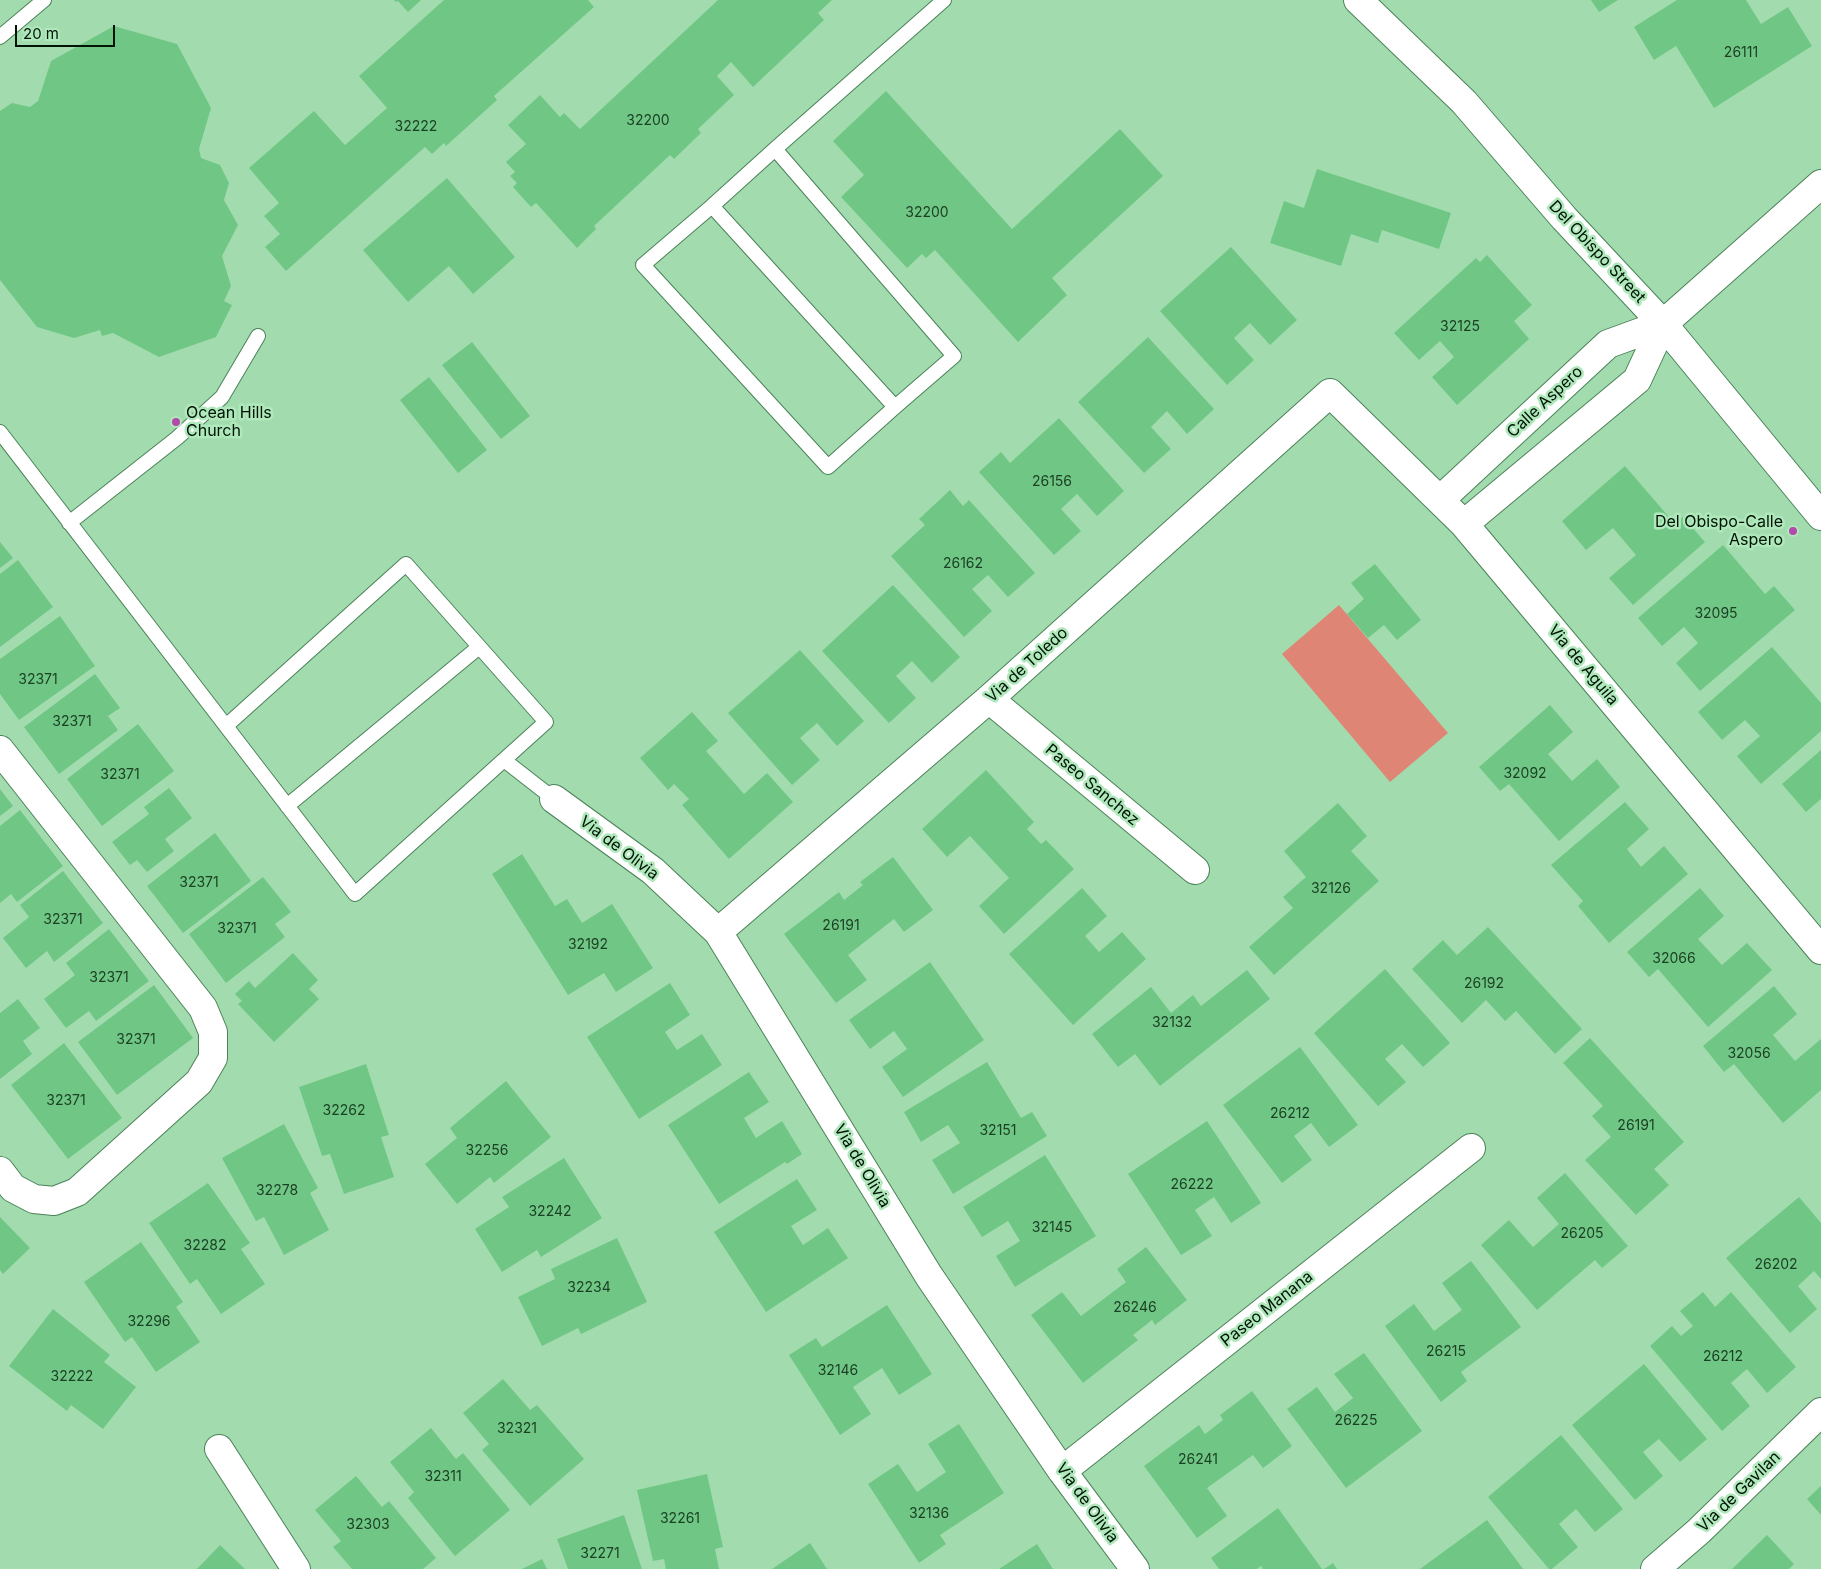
<!DOCTYPE html>
<html>
<head>
<meta charset="utf-8">
<style>
  body { margin:0 }
  #map { position:relative; width:1821px; height:1569px; overflow:hidden; background:#a2dcae; font-family:Inter,sans-serif }
  canvas { display:block }
  .scale { position:absolute; left:15px; top:25px; width:100px; height:22px; box-sizing:border-box; border:2px solid #001305; border-top:0; padding-left:6px; font-size:15px; line-height:18px; white-space:nowrap; color:#001305; -webkit-text-stroke:4px #afe9bb; paint-order:stroke }
</style>
</head>
<body>
<div id="map">
<canvas width="1821" height="1569"></canvas>
<div class="scale">20 m</div>
</div>
<script>
const c = document.querySelector('canvas').getContext('2d');
c.lineJoin = 'round';
function fill(path, color) { c.fillStyle = color; c.fill(path, 'evenodd'); }
const poly = rows => new Path2D(rows.map(r => 'M' + r).join(''));
function stroke(path, color, width, dash) { c.strokeStyle = color; c.lineWidth = width; c.lineCap = dash ? 'butt' : 'round'; c.setLineDash(dash || []); c.stroke(path); }
function write(font, color, halo, rows, align = 'center') {
  c.font = font + ' Inter,sans-serif'; c.lineWidth = 5; c.setLineDash([]); c.textBaseline = 'middle'; c.strokeStyle = halo; c.fillStyle = color; for (const [text, x, y, turn = 0] of rows) {
    c.save(); c.translate(x, y); c.rotate((+turn || 0) * Math.PI / 180); c.textAlign = isNaN(turn) ? turn : align; if (halo) c.strokeText(text, 0, 0); c.fillText(text, 0, 0); c.restore();
  }
}
fill(poly([
  [1339,605,1448,733,1390,782,1282,654]
]), '#df8575');
fill(poly([
  [394,0,421,0,408,12,398,1,396,2],
  [444,0,588,0,594,7,494,96,497,100,446,146,444,143,432,154,425,147,286,271,265,247,280,234,264,216,279,203,249,168,314,111,345,145,387,108,359,76],
  [718,0,832,0,818,13,824,20,753,87,731,62,717,76,734,95,698,129,701,133,674,159,670,155,594,226,596,229,577,248,536,203,531,207,513,187,517,183,510,176,515,172,506,162,526,144,508,125,540,95,560,117,564,113,580,129],
  [1591,0,1618,0,1599,12],
  [1677,0,1746,0,1761,24,1788,7,1812,46,1714,108,1676,46,1654,60,1634,27],
  [114,26,177,44,211,108,199,149,201,158,220,165,229,183,224,200,238,225,222,256,231,286,224,301,232,305,216,337,159,357,113,333,102,336,100,330,74,338,37,327,0,280,0,111,12,103,30,107,38,101,51,61],
  [886,91,1012,229,1120,129,1163,176,1052,278,1067,295,1018,342,935,250,926,258,922,254,907,268,841,197,864,175,833,141],
  [1317,169,1451,213,1439,249,1382,230,1378,243,1351,234,1341,266,1270,243,1284,201,1304,208],
  [447,178,515,257,473,294,449,266,408,302,363,250],
  [1231,247,1297,320,1270,345,1250,323,1234,338,1254,360,1227,385,1160,311],
  [1487,255,1532,305,1514,321,1529,339,1457,405,1432,377,1454,357,1440,341,1419,360,1394,333,1476,258,1480,262],
  [1148,337,1214,409,1187,434,1167,411,1151,427,1171,449,1144,473,1078,402],
  [472,342,530,416,501,439,442,365],
  [429,377,487,450,458,473,400,400],
  [1059,418,1124,491,1097,516,1077,494,1061,509,1081,531,1054,555,979,472,1001,452,1010,463],
  [1625,466,1675,524,1683,517,1705,542,1633,605,1609,578,1636,555,1613,528,1586,550,1562,521],
  [950,490,963,506,969,500,1035,573,1008,597,988,575,972,589,992,611,964,637,891,556,925,525,919,519],
  [0,542,13,558,0,568],
  [1723,545,1765,594,1774,586,1795,610,1700,691,1676,663,1698,643,1684,627,1662,646,1638,618],
  [18,560,53,607,0,647,0,574],
  [1375,564,1421,620,1397,640,1384,625,1368,638,1347,614,1364,599,1351,583],
  [893,585,960,657,932,683,912,661,896,676,916,698,889,723,822,651],
  [60,616,95,666,19,720,0,694,0,659],
  [1772,647,1821,703,1821,731,1761,784,1737,756,1760,736,1745,720,1722,740,1698,712],
  [800,650,864,721,837,746,817,723,800,738,820,760,792,785,728,713],
  [95,674,120,708,108,716,118,730,59,774,24,727],
  [1550,705,1573,732,1548,754,1572,781,1597,759,1620,787,1559,841,1509,784,1500,791,1479,767],
  [692,712,718,741,706,751,744,794,767,773,793,802,729,859,682,805,689,799,674,784,668,790,640,758],
  [138,724,174,771,102,826,67,779],
  [1821,750,1821,799,1806,812,1782,784],
  [986,770,1034,822,1027,829,1041,844,1046,840,1074,869,1004,934,979,906,1009,878,970,836,947,857,922,829],
  [169,788,192,818,165,839,174,851,147,872,137,860,130,865,112,842,149,814,144,807],
  [0,789,13,806,0,816],
  [1625,802,1649,829,1627,849,1641,867,1664,846,1688,874,1609,943,1578,906,1583,901,1551,865],
  [1338,803,1367,836,1351,851,1379,881,1274,975,1249,947,1293,908,1283,897,1306,877,1284,851],
  [20,810,63,866,17,902,11,894,0,903,0,826],
  [215,833,251,881,183,933,147,886],
  [522,854,555,906,567,899,582,923,612,904,653,968,616,992,604,973,568,995,492,874],
  [893,857,933,910,904,932,894,919,848,955,867,980,836,1003,784,934,839,892,844,900,863,885,860,882],
  [63,871,103,923,54,962,47,951,26,968,3,938,29,917,20,905],
  [263,877,291,912,275,924,285,937,226,983,189,934],
  [1082,888,1107,916,1085,936,1099,952,1122,932,1146,959,1073,1025,1009,954],
  [1700,888,1724,916,1698,939,1722,965,1747,943,1772,970,1708,1027,1658,969,1649,977,1627,952],
  [1488,927,1582,1029,1555,1054,1516,1011,1505,1021,1486,1000,1462,1023,1412,969,1443,940,1457,955],
  [109,929,149,981,96,1021,89,1011,66,1028,44,999,75,975,66,963],
  [293,953,318,980,309,989,319,999,274,1042,238,1004,242,1001,235,994,249,981,255,988],
  [930,962,984,1040,903,1097,882,1067,907,1049,894,1031,870,1049,849,1020],
  [1385,969,1450,1043,1423,1067,1402,1044,1385,1059,1406,1082,1378,1106,1314,1033],
  [1247,970,1270,999,1160,1086,1135,1054,1118,1067,1092,1034,1151,987,1171,1013,1193,995,1201,1006],
  [670,983,690,1015,665,1032,677,1050,702,1034,722,1065,639,1119,587,1037],
  [154,985,193,1038,117,1095,78,1042],
  [1774,986,1797,1014,1773,1035,1795,1061,1821,1039,1821,1090,1783,1123,1734,1064,1724,1072,1703,1046],
  [18,999,40,1028,23,1041,32,1054,0,1079,0,1013],
  [1590,1038,1684,1142,1654,1169,1669,1185,1636,1215,1585,1160,1611,1137,1592,1116,1603,1106,1563,1063],
  [64,1043,122,1118,68,1159,11,1085],
  [1300,1047,1358,1125,1329,1147,1311,1123,1294,1136,1312,1160,1282,1183,1223,1105],
  [987,1062,1021,1118,1032,1112,1047,1136,953,1194,932,1160,960,1143,948,1125,921,1142,904,1112],
  [366,1064,389,1135,381,1137,394,1177,344,1194,330,1154,322,1156,299,1087],
  [749,1072,769,1102,744,1118,756,1138,782,1121,802,1154,787,1164,785,1162,719,1204,668,1125],
  [506,1081,551,1137,494,1183,490,1177,457,1204,425,1164,457,1138,450,1128],
  [1207,1121,1261,1203,1231,1223,1214,1197,1195,1210,1212,1236,1181,1255,1128,1174],
  [284,1124,318,1188,310,1193,329,1230,284,1255,264,1217,256,1221,222,1158],
  [1045,1155,1096,1236,1015,1287,996,1256,1020,1241,1008,1221,982,1237,963,1207],
  [564,1158,602,1218,541,1257,537,1250,502,1272,475,1229,509,1207,502,1197],
  [1565,1173,1628,1246,1602,1268,1595,1260,1537,1310,1481,1245,1509,1220,1533,1247,1559,1224,1537,1198],
  [797,1179,817,1210,791,1226,803,1245,828,1228,848,1258,766,1312,714,1232],
  [208,1183,250,1243,241,1249,265,1284,221,1314,197,1279,190,1284,149,1223],
  [1799,1197,1821,1223,1821,1279,1814,1271,1798,1286,1817,1309,1790,1333,1726,1258],
  [0,1217,30,1248,3,1274,0,1270],
  [617,1238,647,1302,581,1334,578,1328,542,1346,518,1297,555,1279,551,1269],
  [141,1242,183,1302,176,1307,200,1342,156,1372,132,1337,125,1342,84,1282],
  [1146,1247,1187,1300,1155,1325,1152,1320,1133,1335,1138,1340,1083,1383,1031,1315,1062,1292,1081,1316,1126,1282,1117,1269],
  [1471,1261,1521,1327,1461,1372,1467,1381,1441,1402,1385,1326,1414,1304,1434,1331,1462,1310,1442,1283],
  [1703,1292,1715,1307,1731,1292,1796,1367,1767,1393,1747,1369,1731,1383,1750,1406,1722,1431,1650,1346,1672,1326,1681,1336,1693,1326,1680,1311],
  [887,1305,932,1374,899,1395,882,1368,853,1387,871,1414,840,1435,789,1355,816,1338,822,1347],
  [53,1309,110,1355,104,1362,136,1387,103,1429,71,1405,67,1411,9,1366],
  [1364,1353,1422,1431,1346,1488,1287,1409,1317,1387,1335,1412,1353,1398,1334,1374],
  [1644,1364,1707,1439,1680,1462,1659,1439,1643,1452,1663,1476,1635,1500,1572,1425],
  [503,1379,530,1410,537,1405,584,1459,530,1506,482,1450,489,1444,463,1413],
  [1252,1391,1292,1446,1263,1468,1253,1455,1207,1488,1227,1516,1197,1538,1144,1466,1199,1425,1205,1434,1223,1420,1220,1415],
  [959,1424,1004,1493,940,1535,946,1544,919,1563,868,1484,898,1464,917,1492,946,1472,928,1444],
  [431,1428,456,1459,463,1453,510,1510,455,1556,408,1498,414,1492,390,1462],
  [1561,1435,1623,1509,1595,1532,1576,1509,1559,1524,1578,1547,1552,1569,1549,1569,1488,1497],
  [707,1474,723,1547,715,1549,719,1569,666,1569,664,1559,653,1561,637,1490],
  [356,1476,382,1507,389,1501,436,1558,423,1569,352,1569,333,1547,341,1541,315,1510],
  [1821,1486,1821,1515,1807,1499],
  [1278,1508,1322,1569,1263,1569,1261,1566,1257,1569,1219,1569,1211,1558],
  [624,1515,642,1569,568,1569,557,1539],
  [1487,1520,1523,1569,1420,1569],
  [1767,1535,1794,1564,1789,1569,1732,1569],
  [810,1543,827,1569,772,1569],
  [1037,1544,1053,1569,999,1569],
  [220,1545,245,1569,197,1569],
  [542,1559,547,1569,522,1569],
  [1333,1563,1337,1569,1324,1569]
]), '#70c785');
const service = poly([
  [0,37,44,0],
  [775,149,954,356,895,407,828,467,643,265,712,206,775,149,944,0],
  [712,206,895,407],
  [0,432,355,894,546,722,406,564,226,726],
  [69,523,177,438,222,397,258,336],
  [504,760,554,799],
  [287,806,479,647]
]);
const minor = poly([
  [1440,500,1608,344,1663,324],
  [1464,524,1637,380,1663,324],
  [989,699,1195,870],
  [0,750,203,1008,213,1032,213,1058,199,1082,77,1192,54,1201,34,1199,13,1188,0,1171],
  [554,799,653,871,718,932,929,1276,1062,1471,1135,1569],
  [718,932,989,699,1330,393,1464,524,1821,950],
  [219,1449,296,1569],
  [1062,1471,1471,1148],
  [1655,1569,1699,1531,1821,1412]
]);
const tertiary = poly([
  [1663,324,1821,184]
]);
const primary = poly([
  [1358,0,1464,102,1564,218,1663,324,1821,516]
]);
stroke(service, '#4b8259', 16);
stroke(minor, '#4b8259', 30);
stroke(tertiary, '#4b8259', 30);
stroke(primary, '#4b8259', 30);
stroke(service, '#fff', 14);
stroke(minor, '#fff', 28);
stroke(tertiary, '#fff', 28);
stroke(primary, '#fff', 28);
for (const [x, y, r, color] of [
  [176,422,5,"#b249ab"],
  [1793,531,5,"#b249ab"]
]) { const dot = new Path2D(); dot.arc(x, y, r, 0, 2 * Math.PI); c.fillStyle = color; c.fill(dot); stroke(dot, '#afe9bb', 2); }
write('14px', '#1c4025', null, [
  ["26111",1741,53],
  ["32200",648,121],
  ["32222",416,127],
  ["32200",927,213],
  ["32125",1460,327],
  ["26156",1052,482],
  ["26162",963,564],
  ["32095",1716,614],
  ["32371",38,680],
  ["32371",72,722],
  ["32092",1525,774],
  ["32371",120,775],
  ["32371",199,883],
  ["32126",1331,889],
  ["32371",63,920],
  ["26191",841,926],
  ["32371",237,929],
  ["32192",588,945],
  ["32066",1674,959],
  ["32371",109,978],
  ["26192",1484,984],
  ["32132",1172,1023],
  ["32371",136,1040],
  ["32056",1749,1054],
  ["32371",66,1101],
  ["32262",344,1111],
  ["26212",1290,1114],
  ["26191",1636,1126],
  ["32151",998,1131],
  ["32256",487,1151],
  ["26222",1192,1185],
  ["32278",277,1191],
  ["32242",550,1212],
  ["32145",1052,1228],
  ["26205",1582,1234],
  ["32282",205,1246],
  ["26202",1776,1265],
  ["32234",589,1288],
  ["26246",1135,1308],
  ["32296",149,1322],
  ["26215",1446,1352],
  ["26212",1723,1357],
  ["32146",838,1371],
  ["32222",72,1377],
  ["26225",1356,1421],
  ["32321",517,1429],
  ["26241",1198,1460],
  ["32311",443,1477],
  ["32136",929,1514],
  ["32261",680,1519],
  ["32303",368,1525],
  ["32271",600,1554]
]);
write('16px', '#001305', '#afe9bb', [
  ["Del Obispo Street",1597,252,47],
  ["Calle Aspero",1545,402,-43],
  ["Via de Toledo",1027,665,-42],
  ["Via de Aguila",1583,665,50],
  ["Paseo Sanchez",1092,785,40],
  ["Via de Olivia",619,848,37],
  ["Via de Olivia",862,1166,59],
  ["Paseo Manana",1267,1309,-38],
  ["Via de Gavilan",1739,1492,-44],
  ["Via de Olivia",1087,1503,54]
]);
write('16px', '#001305', '#afe9bb', [
  ["Ocean Hills",186,413],
  ["Church",186,431],
  ["Del Obispo-Calle",1783,522,"right"],
  ["Aspero",1783,540,"right"]
], 'left');
</script>
</body>
</html>
